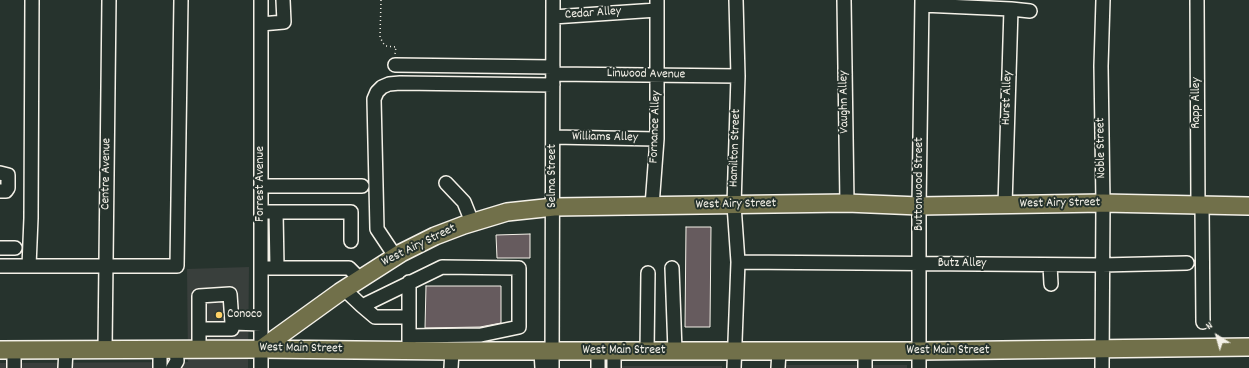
<!DOCTYPE html>
<html>
<head>
<meta charset="utf-8">
<style>
  body { margin:0 }
  #map { position:relative; width:1249px; height:368px; overflow:hidden; background:#26332d; font-family:Dekko,sans-serif }
  canvas { display:block }
  .north { position:absolute; left:1197px; top:316px; width:40px; height:40px; -webkit-text-stroke:3px #26332d; paint-order:stroke; rotate:323deg; font-size:11px; font-weight:700; line-height:16px; text-align:center; color:#f4f1e8 }
  .north::after { content:''; display:block; margin:auto; width:14px; height:18px; background:#f4f1e8; clip-path:polygon(50% 0,100% 100%,50% 72%,0 100%) }
</style>
</head>
<body>
<div id="map">
<canvas width="1249" height="368"></canvas>
<div class="north">N</div>
</div>
<script>
const c = document.querySelector('canvas').getContext('2d');
c.lineJoin = 'round';
function fill(path, color) { c.fillStyle = color; c.fill(path, 'evenodd'); }
const poly = rows => new Path2D(rows.map(r => 'M' + r).join(''));
function stroke(path, color, width, dash) { c.strokeStyle = color; c.lineWidth = width; c.lineCap = dash ? 'butt' : 'round'; c.setLineDash(dash || []); c.stroke(path); }
function write(font, color, halo, rows, align = 'center') {
  c.font = font + ' Dekko,sans-serif'; c.lineWidth = 4; c.setLineDash([]); c.textBaseline = 'middle'; c.strokeStyle = halo; c.fillStyle = color; for (const [text, x, y, turn = 0] of rows) {
    c.save(); c.translate(x, y); c.rotate((+turn || 0) * Math.PI / 180); c.textAlign = isNaN(turn) ? turn : align; if (halo) c.strokeText(text, 0, 0); c.fillText(text, 0, 0); c.restore();
  }
}
fill(poly([
  [249,267,248,368,0,368,0,363,188,362,187,269],
  [772,365,907,365,907,368,772,368],
  [612,366,722,366,722,368,612,368]
]), '#393f3c');
const building = poly([
  [686,227,711,227,710,327,685,327,686,227],
  [530,234,530,258,497,258,496,235,530,234],
  [426,286,501,286,501,323,480,327,425,328,426,286]
]);
fill(building, '#665b5e');
stroke(building, '#f4f1e8', 1);
const minor = poly([
  [261,0,261,368],
  [844,0,847,203],
  [1197,0,1198,206],
  [922,5,1011,9],
  [553,17,657,10],
  [261,24,284,22,283,0],
  [395,65,553,67],
  [553,74,738,76],
  [553,137,657,139],
  [0,173,8,175,8,188,6,191,0,191],
  [446,183,464,202,472,222],
  [261,186,362,186],
  [1005,205,1011,9,1030,11],
  [652,206,657,139,657,0],
  [1202,206,1203,322],
  [261,212,351,212,351,241],
  [276,212,277,267],
  [0,248,15,248],
  [395,256,377,229,374,99,377,92,382,87,389,84,400,83,553,85],
  [738,262,1102,265,1187,263],
  [1050,265,1051,284],
  [0,266,177,266,181,0],
  [29,266,31,218,32,0],
  [261,268,349,268,360,279],
  [672,268,675,351],
  [344,289,362,306,442,267,519,268,519,327,481,335,409,336],
  [362,306,375,317,408,317],
  [199,329,232,329],
  [409,344,409,282],
  [105,349,109,0],
  [160,349,160,368],
  [199,349,199,296,230,294,232,323,261,324],
  [541,351,542,368],
  [598,351,598,368],
  [614,351,614,368],
  [647,351,648,273],
  [865,351,865,368],
  [14,368,14,350],
  [65,368,66,349],
  [173,368,177,361,176,349],
  [451,368,452,351],
  [552,368,553,0],
  [734,368,738,262,734,205,738,76,736,0],
  [778,368,779,351],
  [919,368,919,206,922,0],
  [1102,368,1103,203,1101,66,1103,0]
]);
const major = poly([
  [261,349,340,292,401,253,435,236,464,225,507,212,554,207,847,203,919,206,1103,203,1249,206],
  [0,350,261,349,452,351,919,351,1249,347]
]);
stroke(minor, '#f4f1e8', 16);
stroke(major, '#f4f1e8', 20);
stroke(poly([
  [381,0,380,37,383,43,386,46,396,47,395,54]
]), '#f4f1e8', 1.5, [1, 3]);
stroke(minor, '#26332d', 13);
stroke(major, '#71704a', 17);
for (const [x, y, r, color] of [
  [219,315,4,"#ffd166"]
]) { const dot = new Path2D(); dot.arc(x, y, r, 0, 2 * Math.PI); c.fillStyle = color; c.fill(dot); stroke(dot, '#26332d', 1.5); }
write('13px', '#f4f1e8', '#26332d', [
  ["Cedar Alley",593,14,-4],
  ["Linwood Avenue",646,75,1],
  ["Hurst Alley",1008,98,-88],
  ["Vaughn Alley",845,102,-91],
  ["Rapp Alley",1197,103,-90],
  ["Fornance Alley",656,127,-88],
  ["Williams Alley",605,138,1],
  ["Hamilton Street",736,148,-88],
  ["Noble Street",1102,148,-91],
  ["Centre Avenue",107,174,-89],
  ["Selma Street",553,176,-90],
  ["Forrest Avenue",261,184,-90],
  ["Buttonwood Street",920,184,-90],
  ["West Airy Street",1060,204,-1],
  ["West Airy Street",736,205,-1],
  ["West Airy Street",419,246,-26],
  ["Butz Alley",962,264],
  ["West Main Street",301,349,1],
  ["West Main Street",624,351],
  ["West Main Street",948,351]
]);
write('13px', '#f4f1e8', '#26332d', [
  ["Conoco",227,315]
], 'left');
</script>
</body>
</html>
